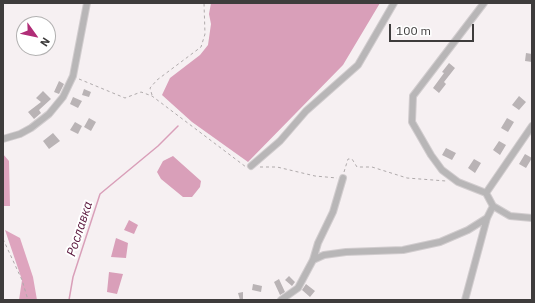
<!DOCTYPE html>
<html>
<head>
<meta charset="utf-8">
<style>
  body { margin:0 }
  #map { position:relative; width:535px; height:303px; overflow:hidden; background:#f6f0f2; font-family:"IBM Plex Sans",sans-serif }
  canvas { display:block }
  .frame { position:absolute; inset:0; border:4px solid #3e3c3c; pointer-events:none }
  .north { position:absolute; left:16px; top:16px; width:40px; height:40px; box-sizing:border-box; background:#fff; border:1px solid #b2b1b1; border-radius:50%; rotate:123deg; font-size:11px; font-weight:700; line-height:16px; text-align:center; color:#3e3c3c }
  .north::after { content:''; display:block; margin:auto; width:14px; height:18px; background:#b02d77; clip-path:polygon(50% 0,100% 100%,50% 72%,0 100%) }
  .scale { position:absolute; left:389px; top:24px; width:85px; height:18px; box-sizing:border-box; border:2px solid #3e3c3c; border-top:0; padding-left:5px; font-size:12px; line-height:14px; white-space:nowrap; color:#3e3c3c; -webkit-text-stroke:3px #fff; paint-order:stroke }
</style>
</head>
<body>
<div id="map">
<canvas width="535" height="303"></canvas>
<div class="frame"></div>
<div class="north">N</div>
<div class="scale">100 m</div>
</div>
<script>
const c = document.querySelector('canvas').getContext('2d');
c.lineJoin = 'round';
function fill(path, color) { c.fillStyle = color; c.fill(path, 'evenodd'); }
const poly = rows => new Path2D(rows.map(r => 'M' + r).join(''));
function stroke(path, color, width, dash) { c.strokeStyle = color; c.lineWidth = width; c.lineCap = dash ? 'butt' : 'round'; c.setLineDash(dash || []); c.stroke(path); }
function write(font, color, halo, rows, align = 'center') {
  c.font = font + ' "IBM Plex Sans",sans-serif'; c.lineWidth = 4; c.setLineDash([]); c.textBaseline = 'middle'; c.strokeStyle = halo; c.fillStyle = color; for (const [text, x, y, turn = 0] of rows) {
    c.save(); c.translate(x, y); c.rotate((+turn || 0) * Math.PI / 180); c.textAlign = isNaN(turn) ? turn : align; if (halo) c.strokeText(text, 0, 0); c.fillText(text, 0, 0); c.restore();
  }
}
fill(poly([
  [3,154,9,161,10,206,3,206],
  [5,230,20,238,33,277,37,300,19,300,22,280]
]), '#dea4be');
fill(poly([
  [211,3,380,3,343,65,248,162,192,122,162,95,170,78,200,55,208,45,211,24,209,14],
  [173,156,201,181,200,187,192,197,183,197,161,179,157,172,163,161],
  [129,220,138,225,134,234,124,230],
  [116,238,128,243,126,258,111,257],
  [109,272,123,274,117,294,107,292]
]), '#d99fb9');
stroke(poly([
  [69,300,73,277,100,194,158,146,178,126]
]), '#d99fb9', 1.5);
fill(poly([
  [526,53,532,54,532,62,525,61],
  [449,63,455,68,444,82,446,84,439,93,433,88,444,73,442,72],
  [59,81,64,84,59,94,54,92],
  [84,89,91,92,89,97,82,95],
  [43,91,51,99,39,110,41,113,34,119,28,112,41,102,36,98],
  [519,96,526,102,519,110,512,105],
  [73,97,82,101,78,108,70,104],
  [89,118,96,122,91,131,84,127],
  [507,118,514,122,508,132,501,128],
  [75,122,82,126,78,134,70,130],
  [53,133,60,141,49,149,43,141],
  [499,141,506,145,500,155,493,150],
  [446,148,456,153,452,160,442,155],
  [525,154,532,158,526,168,519,164],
  [474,159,481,163,475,173,468,168],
  [289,276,295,282,292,286,285,280],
  [279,279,285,292,280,295,274,282],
  [253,284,262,286,261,292,252,290],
  [306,284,315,291,310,297,302,290],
  [243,292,243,300,240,300,238,293]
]), '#b9b3b5');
const minor = poly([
  [484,3,413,96,412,122,431,155,442,170,458,182,486,193],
  [3,139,20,134,31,128,49,114,63,97,73,76,87,3],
  [251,166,280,141,306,111,358,65,394,3],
  [486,193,532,126],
  [493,206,510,216,532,218],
  [313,260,324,255,346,252,403,250,440,242,468,230,487,218],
  [281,300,298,288,313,260,318,243,333,212,343,178],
  [465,300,487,218,493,206,486,193]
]);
stroke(minor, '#d1ccce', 8);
stroke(poly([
  [79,79,125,98,141,92,152,96,246,167],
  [152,95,150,88,157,80,201,47,205,34,204,3],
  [260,167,277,167,315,176,337,178],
  [344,172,348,159,352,159,357,167,372,167,407,178,446,181],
  [3,239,22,280,28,300]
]), '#afaaab', 1, [3, 3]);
stroke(minor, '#b8b6b7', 6);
write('italic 13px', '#58143a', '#fff', [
  ["Рославка",80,229,-72]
]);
</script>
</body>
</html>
